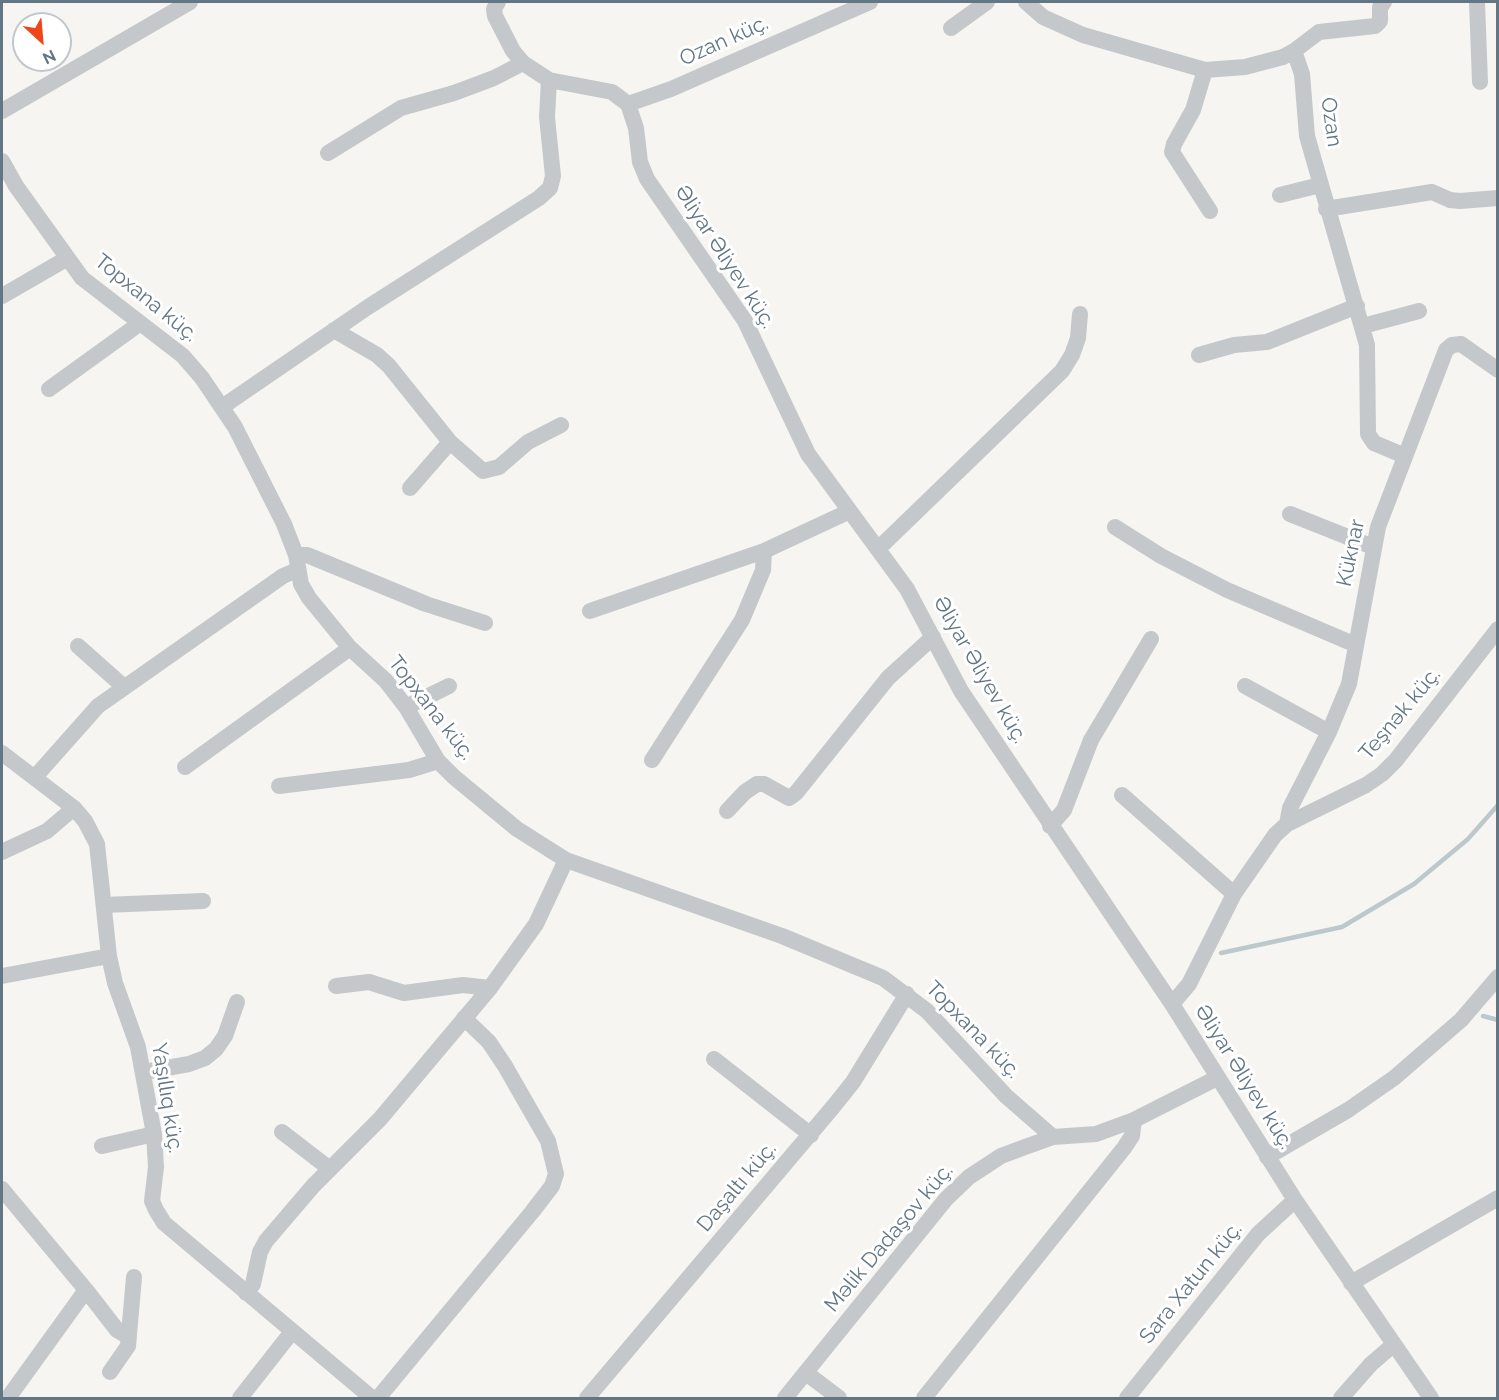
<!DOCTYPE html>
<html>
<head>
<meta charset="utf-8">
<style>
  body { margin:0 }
  #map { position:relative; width:1499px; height:1400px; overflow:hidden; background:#f6f5f1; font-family:Raleway,sans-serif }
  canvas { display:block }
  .frame { position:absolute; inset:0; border:3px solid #627684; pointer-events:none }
  .north { position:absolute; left:12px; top:12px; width:60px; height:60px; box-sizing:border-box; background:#fff; border:2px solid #c0c8ce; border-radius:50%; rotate:154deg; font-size:16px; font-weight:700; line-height:24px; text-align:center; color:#627684 }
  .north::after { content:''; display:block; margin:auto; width:21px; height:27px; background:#ee4519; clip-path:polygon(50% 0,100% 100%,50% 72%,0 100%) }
</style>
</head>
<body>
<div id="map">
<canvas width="1499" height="1400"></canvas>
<div class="frame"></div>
<div class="north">N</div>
</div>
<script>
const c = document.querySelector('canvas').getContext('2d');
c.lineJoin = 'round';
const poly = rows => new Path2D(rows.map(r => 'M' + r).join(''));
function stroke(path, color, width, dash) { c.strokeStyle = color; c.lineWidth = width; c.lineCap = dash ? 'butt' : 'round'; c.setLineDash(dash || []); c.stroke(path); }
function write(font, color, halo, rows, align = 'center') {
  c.font = font + ' Raleway,sans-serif'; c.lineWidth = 6; c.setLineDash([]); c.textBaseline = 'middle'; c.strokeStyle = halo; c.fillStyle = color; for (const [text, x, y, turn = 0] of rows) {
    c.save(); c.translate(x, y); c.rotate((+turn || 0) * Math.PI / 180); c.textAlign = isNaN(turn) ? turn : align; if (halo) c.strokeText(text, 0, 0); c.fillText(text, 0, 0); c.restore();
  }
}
stroke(poly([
  [1221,953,1342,927,1414,884,1468,839,1498,805],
  [1483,1016,1498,1020]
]), '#bbc8cc', 4.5);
stroke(poly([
  [498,2,494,9,495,16,513,51,523,63,549,80,612,92,628,104,636,128,640,162,647,179,745,321,808,454,907,589,961,691,1172,1004,1295,1200,1431,1398],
  [1026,2,1043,17,1083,35,1205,70,1245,67,1283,57,1294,51,1302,74,1307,136,1367,345,1368,434,1374,443,1405,456],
  [1477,2,1480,82],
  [951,28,987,2],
  [1294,51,1319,32,1375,26,1380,21,1380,7,1384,2],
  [1205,70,1193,110,1174,144,1172,152,1210,211],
  [628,104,671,89,870,2],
  [2,111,190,2],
  [328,153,401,108,454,93,494,78,523,63],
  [2,161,16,186,82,278,183,356,202,378,235,427,284,524,296,555,301,584,309,598,350,648,386,681,406,707,438,761,454,777,517,829,566,860,782,936,883,978,927,1011,1006,1096,1053,1137],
  [1280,195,1320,185],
  [1326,209,1432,192,1450,200,1460,201,1498,198],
  [2,296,66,259],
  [1363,326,1419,311],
  [334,330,377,355,389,366,450,442,483,471,499,467,528,442,561,425],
  [1199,355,1234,345,1267,342,1357,306],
  [49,389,139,324],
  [222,407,368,307,539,198,550,188,553,176,547,117,549,80],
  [410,488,450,442],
  [1290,514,1373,547],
  [1115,527,1161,556,1227,590,1356,645],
  [879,548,1062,371,1072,355,1078,338,1080,314],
  [296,555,307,555,426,604,485,623],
  [590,611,764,551,850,511],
  [78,646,124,687],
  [1245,686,1329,732],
  [406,707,449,686],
  [2,753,74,808,85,821,97,844,109,956,115,983,138,1047,154,1134,156,1167,152,1201,156,1210,164,1223,372,1398],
  [652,760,742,620,763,570,764,551],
  [185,767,350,648],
  [35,777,98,706,283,576,297,570],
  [279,786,409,770,438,761],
  [1122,795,1234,894],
  [727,811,745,792,757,784,764,784,789,798,796,793,888,678,933,637],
  [1287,824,1290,808,1329,732,1349,684,1378,527,1446,350,1452,345,1461,344,1498,370],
  [1050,826,1064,810,1091,740,1151,639],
  [2,852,47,831,74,808],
  [104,905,203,901],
  [2,976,109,956],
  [336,986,369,982,404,993,463,985,490,988],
  [1172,1004,1189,984,1234,894,1275,835,1287,824,1366,785,1382,774,1396,760,1498,629],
  [714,1059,811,1135],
  [144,1072,189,1064,205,1058,216,1049,225,1036,237,1002],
  [282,1132,330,1169],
  [102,1146,154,1134],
  [1267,1157,1348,1110,1394,1078,1461,1020,1498,977],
  [2,1189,86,1290,8,1398],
  [1351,1283,1498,1198],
  [86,1290,117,1330,129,1337],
  [246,1293,253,1284,260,1252,266,1241,313,1186,380,1119,490,988,536,924,566,860],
  [110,1372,128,1346,134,1277],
  [806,1373,839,1398],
  [240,1398,291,1333],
  [378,1398,532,1212,552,1186,556,1174,548,1141,505,1066,489,1042,464,1018],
  [587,1398,833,1107,853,1082,907,994],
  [785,1398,946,1199,969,1177,1001,1156,1025,1147,1053,1137,1096,1134,1134,1120,1217,1078],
  [924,1398,1124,1148,1132,1136,1134,1120],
  [1127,1398,1258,1234,1295,1200],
  [1341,1398,1371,1364,1393,1345]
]), '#c4c8cb', 16);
write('21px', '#627684', '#fff', [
  ["Ozan küç.",724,41,-24],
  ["Ozan",1331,122,82],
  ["Əliyar Əliyev küç.",725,257,57],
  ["Topxana küç.",146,298,39],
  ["Küknar",1351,553,-78],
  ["Əliyar Əliyev küç.",980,670,60],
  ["Topxana küç.",431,708,52],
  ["Teşnək küç.",1400,714,-50],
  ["Topxana küç.",973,1030,46],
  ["Əliyar Əliyev küç.",1244,1077,58],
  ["Yaşıllıq küç.",167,1098,81],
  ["Daşaltı küç.",737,1187,-50],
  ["Məlik Dadaşov küç.",889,1238,-50],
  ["Sara Xatun küç.",1191,1283,-51]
]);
</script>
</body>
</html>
